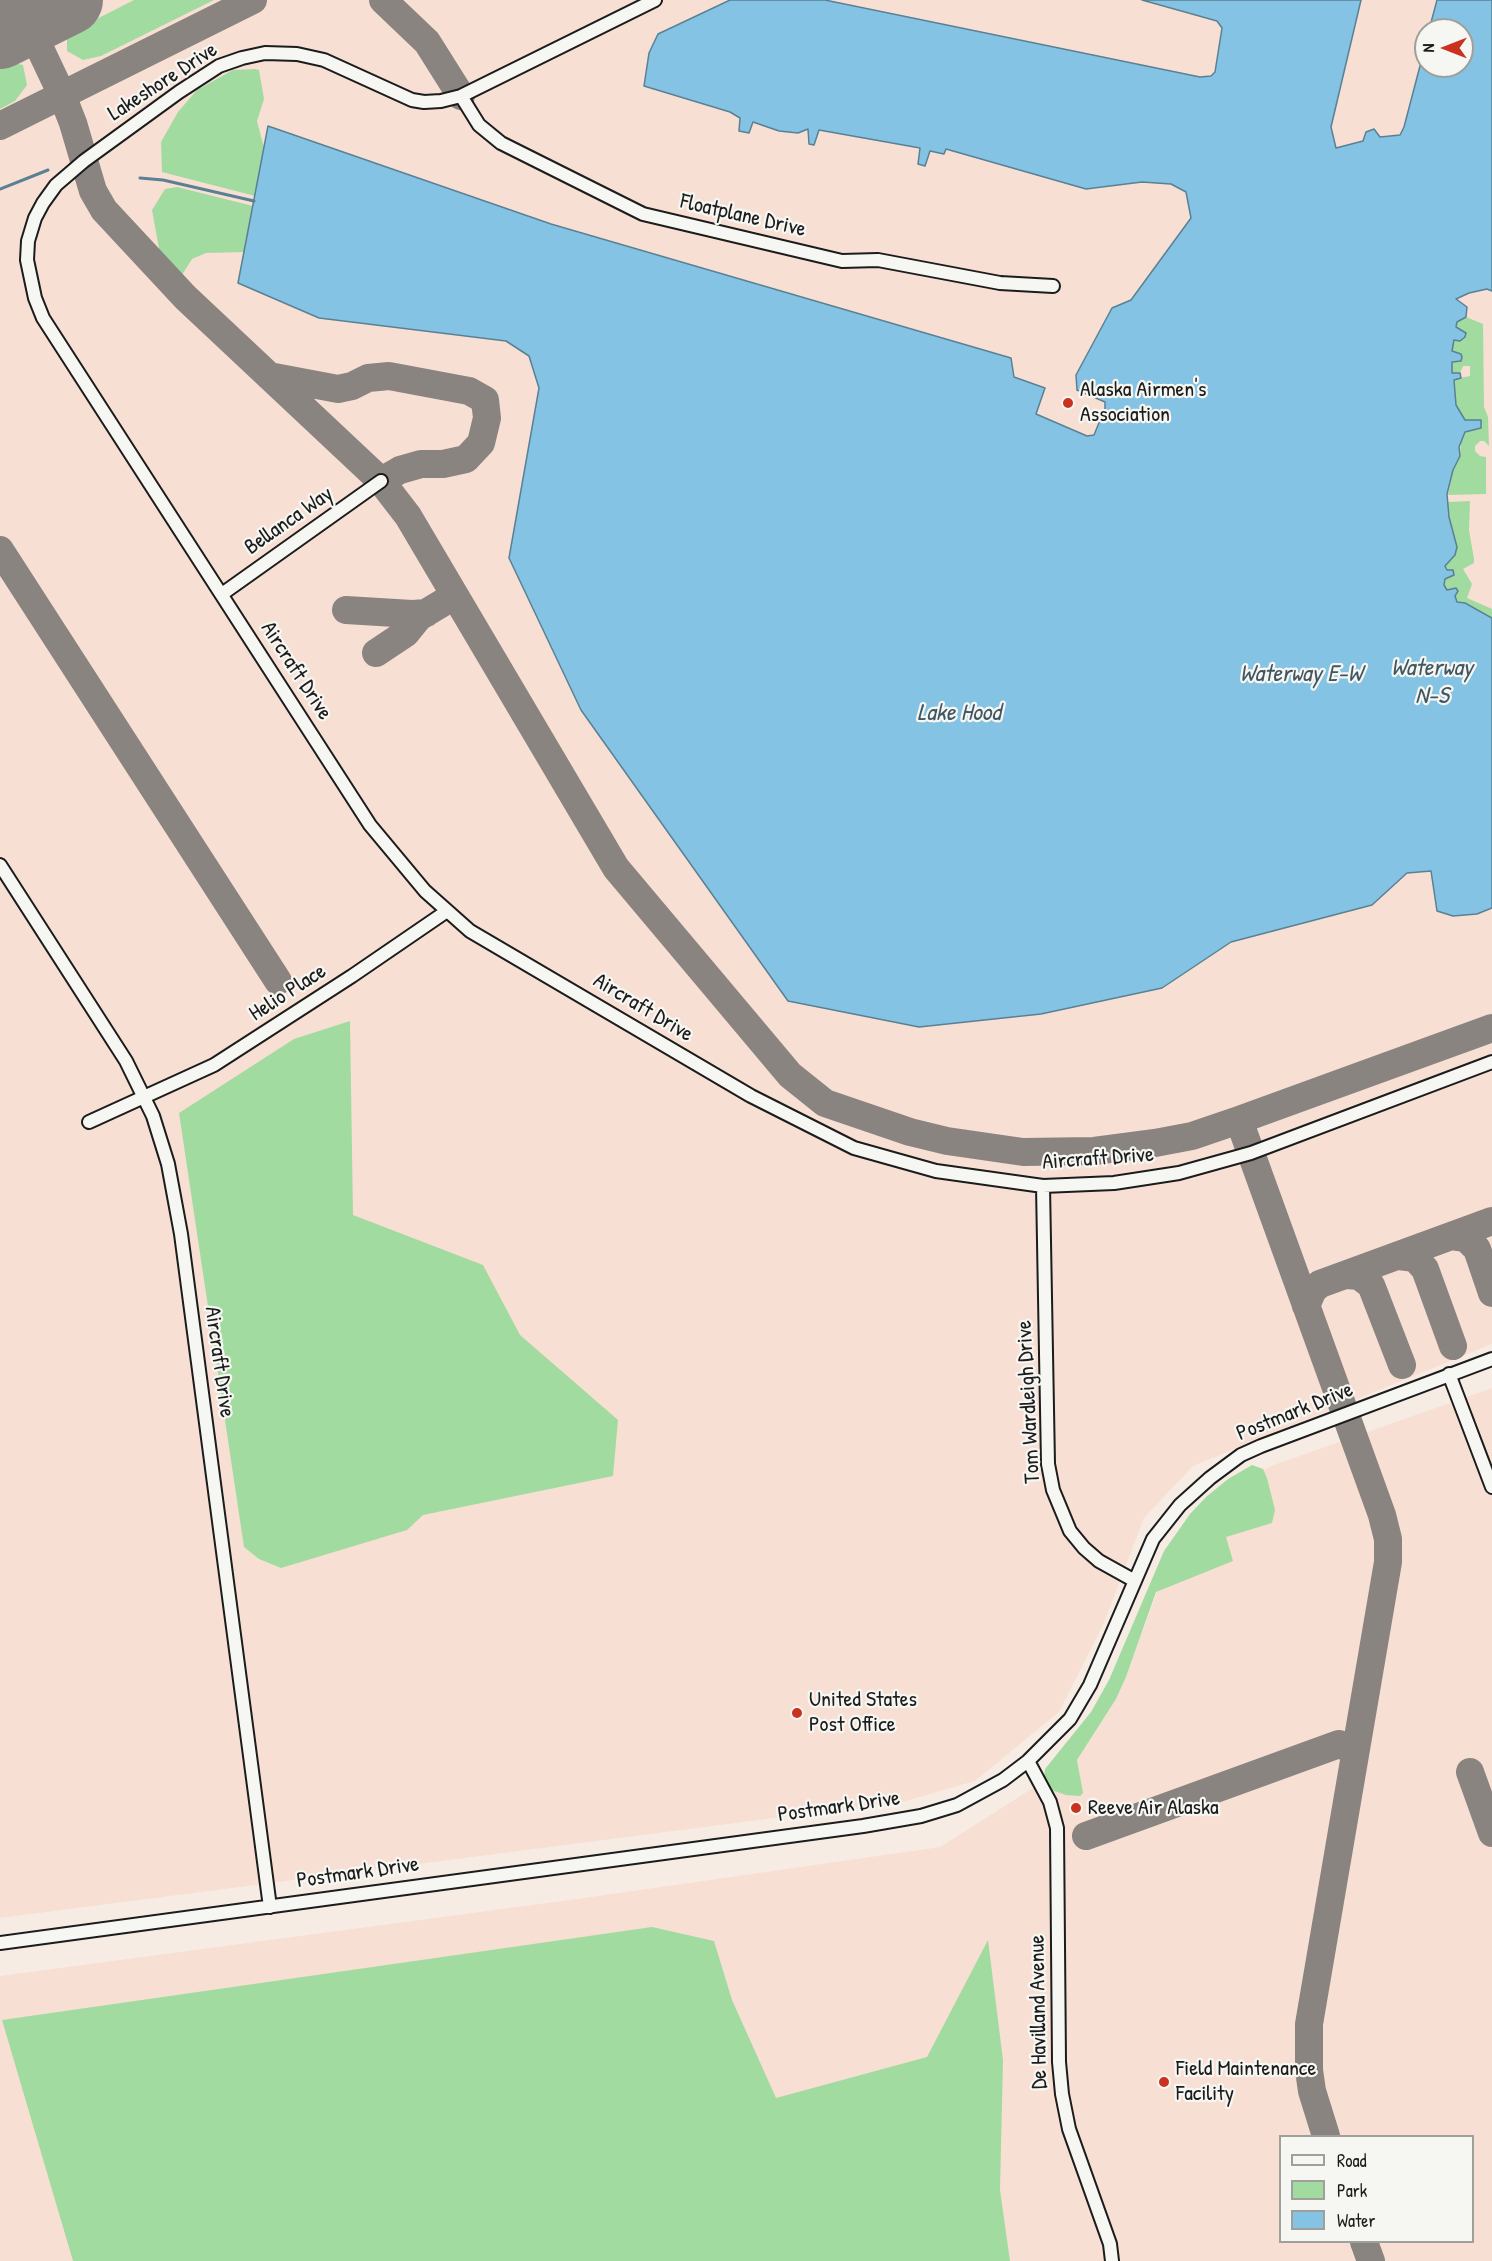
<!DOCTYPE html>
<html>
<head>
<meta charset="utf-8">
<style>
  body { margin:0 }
  #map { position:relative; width:1492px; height:2261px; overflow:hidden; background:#f7ece4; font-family:"Patrick Hand",sans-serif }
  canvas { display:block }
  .legend { position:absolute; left:1279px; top:2135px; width:195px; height:108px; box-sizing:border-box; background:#f6f6f2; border:2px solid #9f9f9c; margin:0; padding:8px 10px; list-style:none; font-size:18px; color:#1c1c1c }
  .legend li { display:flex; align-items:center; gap:12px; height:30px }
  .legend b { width:30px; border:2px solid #9f9f9c }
  .north { position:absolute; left:1414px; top:18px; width:60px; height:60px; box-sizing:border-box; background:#f6f6f2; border:2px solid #9f9f9c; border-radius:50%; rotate:270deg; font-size:16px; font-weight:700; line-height:24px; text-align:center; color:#1c1c1c }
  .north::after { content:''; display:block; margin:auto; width:21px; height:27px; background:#c8321e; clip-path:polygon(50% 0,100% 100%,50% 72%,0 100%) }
</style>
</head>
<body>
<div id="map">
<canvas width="1492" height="2261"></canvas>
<ul class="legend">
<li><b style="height:8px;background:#f6f6f2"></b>Road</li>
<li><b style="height:16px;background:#a2dba0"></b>Park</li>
<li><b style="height:16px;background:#84c3e4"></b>Water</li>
</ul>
<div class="north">N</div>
</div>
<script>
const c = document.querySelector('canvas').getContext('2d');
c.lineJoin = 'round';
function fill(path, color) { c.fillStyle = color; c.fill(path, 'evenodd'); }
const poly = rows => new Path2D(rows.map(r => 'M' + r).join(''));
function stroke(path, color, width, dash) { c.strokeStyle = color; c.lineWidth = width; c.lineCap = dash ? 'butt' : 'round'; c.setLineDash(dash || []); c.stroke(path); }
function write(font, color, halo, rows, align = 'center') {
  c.font = font + ' "Patrick Hand",sans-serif'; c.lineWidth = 4.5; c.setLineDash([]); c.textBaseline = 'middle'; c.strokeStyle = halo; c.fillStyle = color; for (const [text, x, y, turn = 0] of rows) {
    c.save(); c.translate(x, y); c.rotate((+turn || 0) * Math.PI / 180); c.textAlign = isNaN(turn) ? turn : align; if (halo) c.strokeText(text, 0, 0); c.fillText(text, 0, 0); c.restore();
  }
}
fill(poly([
  [0,0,1492,0,1492,1344,1193,1466,1144,1518,1103,1625,1059,1712,975,1781,906,1801,0,1918],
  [1426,30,1462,30,1462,66,1426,66],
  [1492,1388,1492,2261,0,2261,0,1976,577,1899,940,1847,1077,1760,1116,1699,1126,1677,1165,1570,1204,1502,1271,1466],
  [1280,2136,1472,2136,1472,2242,1280,2242]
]), '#f8dfd3');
fill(poly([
  [134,0,214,0,101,56,83,60,67,51,67,38,71,32],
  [9,62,23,65,27,85,15,101,0,109,0,67],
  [255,69,259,70,264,99,257,121,264,148,255,196,162,172,161,142,178,112,197,90,233,70],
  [177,187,253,206,244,252,206,253,192,259,180,278,160,254,152,210,165,189],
  [1466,317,1483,324,1484,407,1488,417,1489,446,1484,441,1480,441,1475,446,1475,451,1480,456,1486,457,1486,494,1448,495,1453,470,1460,456,1461,439,1465,432,1480,428,1465,420,1456,405,1454,379,1470,376,1470,366,1463,366,1460,373,1452,373,1452,362,1460,361,1461,354,1452,352,1454,340,1466,333,1456,327,1457,322],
  [1470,501,1469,530,1474,559,1474,563,1463,569,1472,584,1467,598,1492,609,1492,618,1465,603,1457,602,1455,596,1458,590,1456,588,1447,590,1444,585,1446,570,1445,566,1455,555,1457,547,1449,517,1448,502],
  [350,1021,353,1215,483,1265,520,1335,618,1420,613,1476,423,1515,407,1530,281,1568,259,1559,244,1547,179,1113,294,1039],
  [1252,1465,1263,1469,1267,1478,1275,1510,1272,1523,1226,1537,1233,1561,1156,1592,1126,1677,1116,1699,1077,1760,1083,1793,1080,1796,1066,1795,1049,1789,1044,1778,1045,1769,1091,1712,1109,1680,1164,1551,1190,1514,1206,1497,1228,1479],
  [652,1927,714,1941,732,2000,776,2098,927,2057,988,1940,1003,2060,1000,2190,1010,2261,73,2261,2,2020]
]), '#a2dba0');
const water = poly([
  [730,0,825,0,1200,77,1211,76,1215,72,1222,28,1217,21,1142,0,1361,0,1331,127,1336,148,1363,141,1366,132,1374,129,1380,137,1400,135,1404,127,1426,43,1426,66,1462,66,1462,30,1429,30,1437,0,1492,0,1492,291,1487,289,1469,293,1456,299,1467,307,1466,317,1457,322,1456,327,1466,333,1465,337,1460,341,1454,340,1452,351,1461,354,1462,357,1461,361,1452,362,1452,373,1460,373,1461,378,1454,380,1456,405,1465,420,1481,420,1481,428,1465,432,1459,447,1460,456,1453,470,1447,494,1449,517,1457,547,1455,555,1445,566,1447,570,1453,570,1454,575,1445,579,1444,585,1447,590,1456,588,1458,591,1455,596,1457,602,1465,603,1492,618,1492,908,1477,914,1453,916,1437,911,1431,871,1407,873,1372,905,1231,942,1162,988,1041,1014,919,1027,788,1001,581,710,509,558,539,388,529,356,506,341,319,318,238,283,268,126,551,224,1011,358,1014,377,1045,388,1036,414,1087,436,1094,435,1105,408,1105,402,1077,390,1076,375,1112,308,1131,300,1191,218,1186,192,1171,184,1142,182,1086,189,946,149,944,154,930,151,925,166,918,164,920,148,819,130,814,145,809,144,808,129,798,133,779,131,753,122,749,133,739,131,740,118,730,112,644,86,649,53,658,34,730,0]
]);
fill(water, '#84c3e4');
stroke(water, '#5a8094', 1.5);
stroke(poly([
  [140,178,163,180,254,201],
  [0,189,48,170]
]), '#5a8094', 3);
stroke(poly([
  [383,0,427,42,461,96],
  [27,21,62,95,73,123,93,191,104,210,185,297,381,481,408,516,616,868,790,1075,825,1103,910,1132,947,1141,1023,1152,1094,1151,1155,1143,1192,1136,1239,1120,1492,1028],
  [0,126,253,0],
  [269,376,338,389,352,386,368,378,389,376,469,391,485,400,487,418,481,443,466,459,443,464,421,464,400,470,381,481],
  [0,550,278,981],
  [346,610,412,614,426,613],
  [376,653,406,633,419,617,454,596],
  [1239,1120,1382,1515,1388,1539,1388,1562,1309,2024,1309,2070,1312,2091,1326,2136],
  [1451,1236,1466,1238,1477,1249,1492,1293],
  [1399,1256,1415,1258,1425,1269,1453,1346],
  [1347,1275,1359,1276,1371,1285,1402,1365],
  [1306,1306,1313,1290,1320,1284,1492,1221],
  [1470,1772,1492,1833],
  [1086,1836,1339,1744,1351,1749,1355,1755],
  [1364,2242,1371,2261]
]), '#8a8480', 28);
stroke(poly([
  [0,34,68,0]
]), '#8a8480', 70);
const minor = poly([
  [655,0,461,96,441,101,424,102,412,100,324,60,297,54,265,53,242,58,219,66,179,92,84,161,56,185,43,203,35,218,28,241,27,260,35,298,43,318,370,825,425,891,470,931,751,1096,854,1148,936,1171,1043,1186,1114,1183,1179,1173,1251,1153,1492,1062],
  [461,96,479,125,501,143,643,214,842,261,878,260,1000,283,1053,286],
  [222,594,381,481],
  [0,865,126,1061,153,1116,168,1164,181,1234,270,1907],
  [89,1122,214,1065,352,976,447,911],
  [1043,1186,1048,1464,1053,1490,1070,1531,1084,1548,1099,1561,1135,1581],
  [1449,1374,1492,1487],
  [1028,1761,1050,1802,1057,1828,1059,2062,1062,2094,1069,2129,1110,2244,1112,2261],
  [0,1943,863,1826,921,1816,957,1805,1003,1780,1028,1761,1070,1719,1090,1685,1153,1539,1180,1505,1210,1478,1241,1455,1261,1446,1492,1359]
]);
stroke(minor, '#1c1c1c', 16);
stroke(minor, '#f6f6f2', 12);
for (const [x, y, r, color] of [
  [1068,403,6,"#c8321e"],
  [797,1713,6,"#c8321e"],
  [1076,1808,6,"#c8321e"],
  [1164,2082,6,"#c8321e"]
]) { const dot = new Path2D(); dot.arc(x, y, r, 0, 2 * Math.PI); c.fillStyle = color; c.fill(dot); stroke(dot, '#f6f6f2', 2); }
write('22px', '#1c1c1c', '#f6f6f2', [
  ["Lakeshore Drive",163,82,-33],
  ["Floatplane Drive",743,216,13],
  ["Bellanca Way",289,521,-35],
  ["Aircraft Drive",296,671,57],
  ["Helio Place",288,993,-33],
  ["Aircraft Drive",643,1008,31],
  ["Aircraft Drive",1098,1159,-4],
  ["Aircraft Drive",219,1362,82],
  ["Tom Wardleigh Drive",1029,1402,-93],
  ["Postmark Drive",1295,1412,-22],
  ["Postmark Drive",839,1807,-8],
  ["Postmark Drive",358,1873,-8],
  ["De Havilland Avenue",1039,2012,-91]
]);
write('22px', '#1c1c1c', '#f6f6f2', [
  ["Alaska Airmen's",1080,390],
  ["Association",1080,415],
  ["United States",809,1700],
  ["Post Office",809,1725],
  ["Reeve Air Alaska",1088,1808],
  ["Field Maintenance",1176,2069],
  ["Facility",1176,2094]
], 'left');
write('italic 24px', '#405662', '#f6f6f2', [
  ["Waterway",1432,669],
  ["N-S",1432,697],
  ["Waterway E-W",1301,675],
  ["Lake Hood",959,714]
]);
</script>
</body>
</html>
